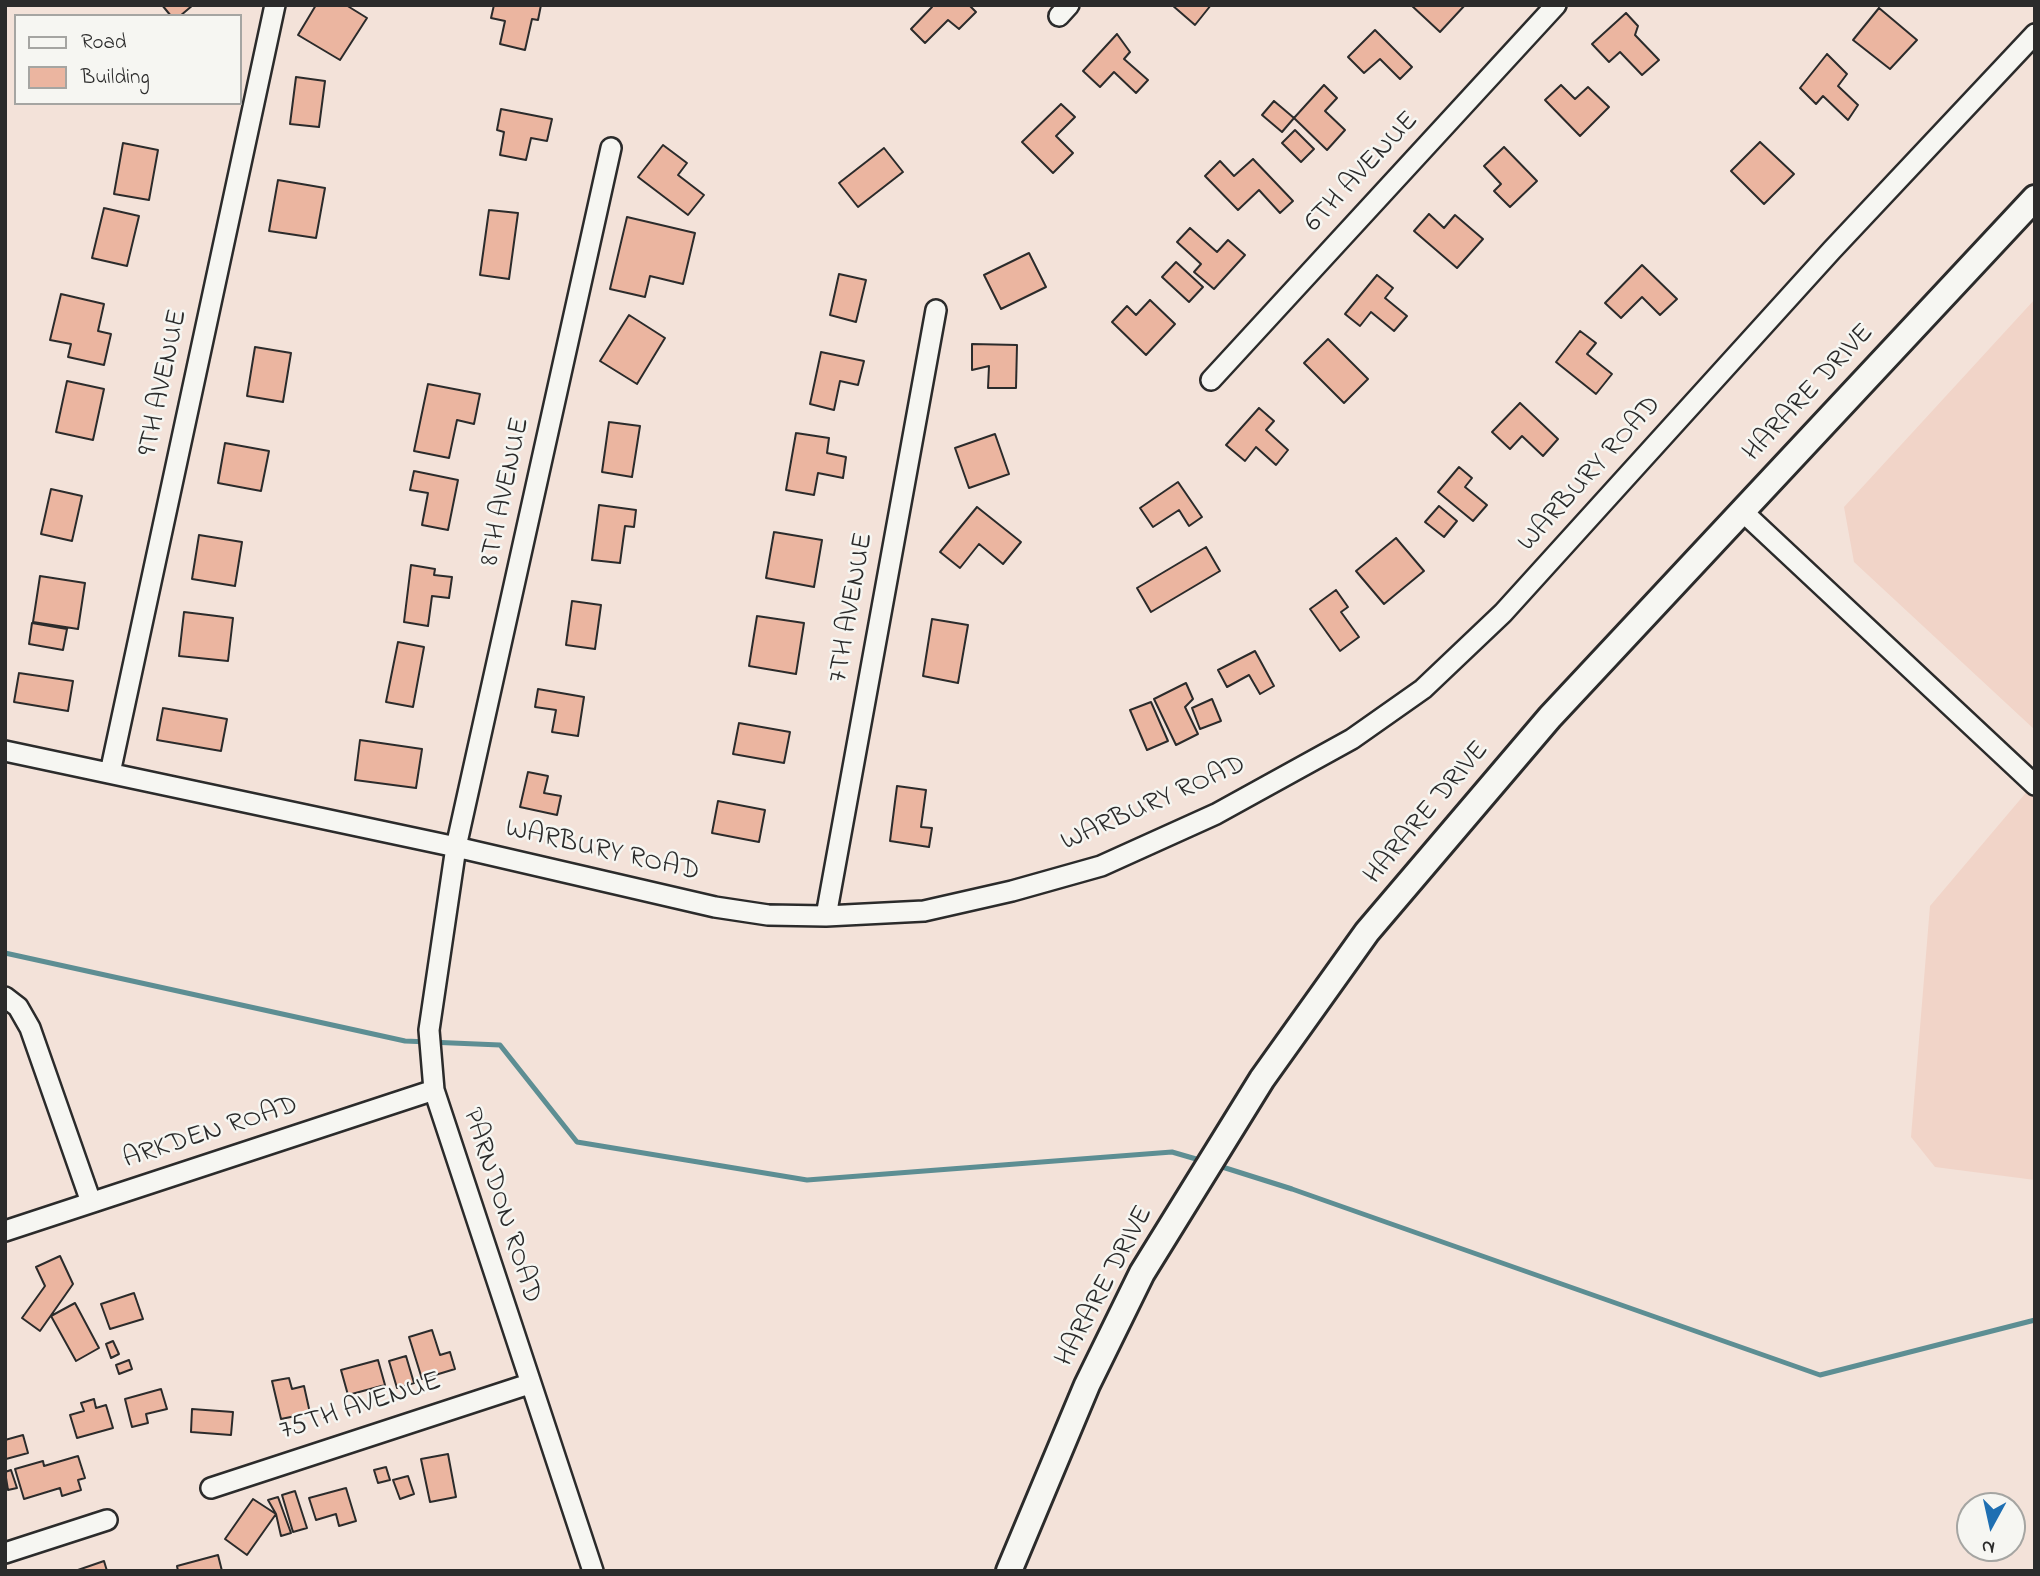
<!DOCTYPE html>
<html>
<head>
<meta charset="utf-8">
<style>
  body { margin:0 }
  #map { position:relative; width:2040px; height:1576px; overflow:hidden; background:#f3e2d9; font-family:"Indie Flower",sans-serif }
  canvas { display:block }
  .frame { position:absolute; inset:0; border:7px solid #2b2b2b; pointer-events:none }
  .legend { position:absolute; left:14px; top:14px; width:228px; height:91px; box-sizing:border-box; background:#f6f6f2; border:2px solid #a5a5a2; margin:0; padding:9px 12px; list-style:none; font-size:21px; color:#2b2b2b }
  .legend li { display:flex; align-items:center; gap:14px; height:35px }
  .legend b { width:35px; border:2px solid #a5a5a2 }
  .north { position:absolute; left:1956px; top:1492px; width:70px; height:70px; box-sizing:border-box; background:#f6f6f2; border:2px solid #a5a5a2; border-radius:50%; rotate:188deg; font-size:19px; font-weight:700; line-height:28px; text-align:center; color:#2b2b2b }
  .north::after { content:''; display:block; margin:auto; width:24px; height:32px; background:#1f6fb2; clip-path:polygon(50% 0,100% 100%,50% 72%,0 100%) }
</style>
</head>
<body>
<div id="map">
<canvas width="2040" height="1576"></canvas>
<div class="frame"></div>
<ul class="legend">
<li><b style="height:9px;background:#f6f6f2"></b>Road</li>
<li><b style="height:19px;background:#ebb5a0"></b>Building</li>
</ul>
<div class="north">N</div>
</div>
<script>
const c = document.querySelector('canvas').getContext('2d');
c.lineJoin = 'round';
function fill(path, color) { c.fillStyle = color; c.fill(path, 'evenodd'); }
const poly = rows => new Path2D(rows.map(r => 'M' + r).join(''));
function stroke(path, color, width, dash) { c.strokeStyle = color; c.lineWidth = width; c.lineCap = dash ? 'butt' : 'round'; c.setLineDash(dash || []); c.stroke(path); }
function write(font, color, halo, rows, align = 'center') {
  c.font = font + ' "Indie Flower",sans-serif'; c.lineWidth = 5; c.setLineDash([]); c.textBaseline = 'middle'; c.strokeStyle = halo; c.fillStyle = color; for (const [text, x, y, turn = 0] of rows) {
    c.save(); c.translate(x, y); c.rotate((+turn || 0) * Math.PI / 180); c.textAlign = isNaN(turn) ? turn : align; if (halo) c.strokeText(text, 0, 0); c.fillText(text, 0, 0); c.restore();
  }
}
fill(poly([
  [2035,299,2035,730,1854,562,1844,507],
  [2035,782,2035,1180,1935,1167,1911,1137,1930,906]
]), '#f1d4c8');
stroke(poly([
  [5,953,405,1041,500,1045,577,1142,807,1180,1172,1152,1203,1161],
  [1216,1165,1292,1189,1820,1375,2035,1320]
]), '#5d8e93', 5);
const building = poly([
  [162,5,193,5,180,16,171,16,162,5],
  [316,5,346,5,367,18,340,60,298,35,316,5],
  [494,5,541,5,538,20,532,19,525,50,500,44,505,21,491,18,494,5],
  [930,5,969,5,976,12,959,29,948,20,925,43,911,29,932,7,930,5],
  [1172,5,1211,5,1195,25,1172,5],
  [1411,5,1465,5,1440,32,1411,5],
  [1879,8,1917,40,1890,69,1853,40,1879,8],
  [1626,13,1638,26,1635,35,1659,60,1642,75,1620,52,1609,62,1592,44,1626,13],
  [1375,30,1412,67,1400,79,1380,59,1364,73,1348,57,1375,30],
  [1117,34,1130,52,1124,59,1148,80,1136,93,1114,72,1100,87,1083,71,1117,34],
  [1827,54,1847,74,1838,86,1858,105,1848,120,1823,96,1816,104,1800,88,1827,54],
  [296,77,325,81,319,127,290,124,296,77],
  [1324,85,1337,98,1325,111,1345,130,1327,150,1294,118,1324,85],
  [1561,85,1575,99,1588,87,1609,107,1580,136,1545,100,1561,85],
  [1274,101,1294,118,1282,132,1262,115,1274,101],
  [1061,104,1075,117,1056,136,1073,153,1053,173,1022,142,1061,104],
  [501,109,552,119,547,141,531,138,526,160,500,155,504,132,497,130,501,109],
  [1295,130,1314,149,1301,162,1282,143,1295,130],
  [1760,142,1794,174,1764,204,1731,171,1760,142],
  [123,143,158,150,149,200,114,194,123,143],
  [663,145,687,163,678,175,704,195,688,215,638,177,663,145],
  [1504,147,1537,181,1510,207,1494,191,1501,184,1484,166,1504,147],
  [884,148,903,172,858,207,839,183,884,148],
  [1253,159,1293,201,1280,213,1259,190,1238,210,1205,176,1220,161,1234,176,1253,159],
  [278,180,325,188,316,238,269,231,278,180],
  [104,208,139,216,127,266,92,258,104,208],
  [489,210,518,213,509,279,480,275,489,210],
  [1429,214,1444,228,1455,215,1483,239,1457,268,1414,231,1429,214],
  [627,217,695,233,683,284,650,276,645,297,610,289,627,217],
  [1190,228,1217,252,1228,240,1245,255,1214,289,1194,272,1201,264,1177,242,1190,228],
  [1029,253,1046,287,1001,309,984,275,1029,253],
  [1176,262,1203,287,1189,302,1162,277,1176,262],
  [1642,265,1677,299,1660,315,1642,297,1621,318,1605,303,1642,265],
  [839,274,866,280,856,322,830,315,839,274],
  [1377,275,1393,288,1385,298,1407,316,1394,331,1371,312,1360,326,1345,314,1377,275],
  [61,294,104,304,98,331,111,334,104,365,68,357,71,344,50,340,61,294],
  [1150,300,1175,324,1146,355,1112,322,1127,306,1136,315,1150,300],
  [629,315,665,338,637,384,600,361,629,315],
  [1580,331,1596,343,1587,354,1612,374,1596,394,1556,362,1580,331],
  [1328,339,1368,379,1344,403,1304,363,1328,339],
  [972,344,1017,345,1016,388,988,388,989,366,972,370,972,344],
  [255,347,291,353,283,402,247,396,255,347],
  [821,352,864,361,858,385,840,381,834,410,810,404,821,352],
  [67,381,104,389,93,440,56,432,67,381],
  [428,384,480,394,474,424,457,420,449,458,414,451,428,384],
  [1520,403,1558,439,1543,456,1522,436,1510,449,1492,432,1520,403],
  [1259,408,1274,421,1266,430,1288,450,1276,465,1256,447,1245,461,1226,445,1259,408],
  [609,422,640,426,632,477,602,472,609,422],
  [796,433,829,438,827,453,846,457,843,478,818,473,814,495,786,490,796,433],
  [995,434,1009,474,969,488,955,448,995,434],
  [225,443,269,451,261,491,218,483,225,443],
  [1459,467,1472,478,1465,487,1487,505,1473,521,1438,492,1459,467],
  [414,471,458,480,448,530,422,525,428,493,410,490,414,471],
  [1178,482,1202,517,1189,526,1179,510,1153,527,1140,508,1178,482],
  [51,489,82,496,72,541,41,534,51,489],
  [599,505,636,510,634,527,625,526,620,563,592,560,599,505],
  [1439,506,1457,521,1444,537,1425,522,1439,506],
  [977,507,1021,542,1003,564,979,544,960,568,940,552,977,507],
  [774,532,822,540,814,587,766,578,774,532],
  [199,535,242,542,235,586,192,579,199,535],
  [1396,538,1424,571,1384,604,1356,571,1396,538],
  [1206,547,1220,571,1151,612,1137,588,1206,547],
  [411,565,435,569,434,575,452,577,449,598,432,596,428,626,404,622,411,565],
  [40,576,85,583,78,629,33,622,40,576],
  [1336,590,1348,607,1341,612,1359,637,1340,651,1310,609,1336,590],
  [572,601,601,605,595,649,566,645,572,601],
  [184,612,233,618,228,661,179,656,184,612],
  [757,616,804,623,796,674,749,666,757,616],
  [932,619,968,625,958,683,923,676,932,619],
  [32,623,67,629,63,650,29,644,32,623],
  [398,642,424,647,413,707,386,702,398,642],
  [1255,651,1274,686,1260,694,1249,675,1227,687,1218,670,1255,651],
  [19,673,73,681,68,711,14,702,19,673],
  [1186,683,1193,699,1185,707,1198,734,1176,745,1154,699,1186,683],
  [538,689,584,697,578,736,552,732,556,710,535,707,538,689],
  [1212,699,1221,721,1200,729,1192,708,1212,699],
  [1151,702,1168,741,1147,750,1130,710,1151,702],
  [163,708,227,719,221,751,157,740,163,708],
  [739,723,790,732,784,763,733,754,739,723],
  [360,740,422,749,416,788,355,780,360,740],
  [528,772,548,776,544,793,561,796,557,815,520,807,528,772],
  [897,786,926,790,921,827,932,828,929,847,890,841,897,786],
  [718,801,765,810,759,842,712,833,718,801],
  [60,1256,73,1284,40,1331,22,1318,45,1286,36,1267,60,1256],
  [134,1293,143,1319,110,1329,101,1304,134,1293],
  [75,1303,99,1348,76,1361,51,1316,75,1303],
  [432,1330,440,1355,450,1352,455,1369,422,1379,409,1337,432,1330],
  [113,1341,119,1354,111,1358,106,1344,113,1341],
  [406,1356,414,1383,397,1388,389,1361,406,1356],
  [129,1360,132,1369,119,1374,116,1365,129,1360],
  [378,1360,385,1385,348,1395,341,1370,378,1360],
  [289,1378,292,1389,304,1386,310,1413,281,1419,272,1381,289,1378],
  [161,1389,167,1409,146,1414,148,1423,132,1427,125,1399,161,1389],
  [94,1399,96,1408,106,1405,113,1428,77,1438,70,1415,84,1411,81,1403,94,1399],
  [192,1409,233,1412,231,1435,191,1432,192,1409],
  [23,1435,28,1453,6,1459,5,1440,23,1435],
  [448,1454,456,1497,430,1502,421,1459,448,1454],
  [78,1456,85,1478,78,1480,81,1490,62,1496,60,1488,24,1499,15,1469,43,1461,44,1466,78,1456],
  [386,1467,390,1480,378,1483,374,1470,386,1467],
  [11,1470,17,1488,8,1490,5,1472,11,1470],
  [408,1476,414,1494,400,1499,393,1480,408,1476],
  [346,1488,356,1521,339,1526,336,1514,316,1520,309,1498,346,1488],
  [295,1491,307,1528,293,1532,282,1495,295,1491],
  [278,1497,291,1533,281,1536,276,1514,268,1500,278,1497],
  [253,1499,276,1514,247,1555,225,1539,253,1499],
  [218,1555,222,1571,178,1571,177,1566,218,1555],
  [104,1561,107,1571,75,1571,104,1561]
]);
fill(building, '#ebb5a0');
stroke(building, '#2b2b2b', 2);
const minor = poly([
  [1059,16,1069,5],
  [1211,380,1556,5],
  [1741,510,2035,785],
  [5,751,456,847,715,907,768,915,826,916,924,911,1012,891,1101,866,1216,814,1352,739,1423,689,1503,613,1832,250,2035,34],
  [110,773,275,5],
  [826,916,936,310],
  [5,997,18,1007,30,1028,91,1202],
  [5,1231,434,1090],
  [211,1488,529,1384],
  [5,1553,107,1520],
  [593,1571,434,1090,429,1030,456,847,611,148]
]);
const major = poly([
  [1009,1571,1087,1385,1142,1273,1262,1079,1367,932,1550,717,2035,198]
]);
stroke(minor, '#2b2b2b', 24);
stroke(major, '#2b2b2b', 30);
stroke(minor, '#f6f6f2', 19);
stroke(major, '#f6f6f2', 24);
write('28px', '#2b2b2b', '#f6f6f2', [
  ["6TH AVENUE",1363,173,-47],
  ["9TH AVENUE",165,383,-78],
  ["HARARE DRIVE",1810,394,-47],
  ["WARBURY ROAD",1591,475,-48],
  ["8TH AVENUE",507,492,-78],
  ["7TH AVENUE",853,608,-80],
  ["WARBURY ROAD",1154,805,-24],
  ["HARARE DRIVE",1428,814,-50],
  ["WARBURY ROAD",602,852,13],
  ["ARKDEN ROAD",211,1134,-18],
  ["PARNDON ROAD",500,1206,72],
  ["HARARE DRIVE",1106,1287,-62],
  ["75TH AVENUE",361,1408,-18]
]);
</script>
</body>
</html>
